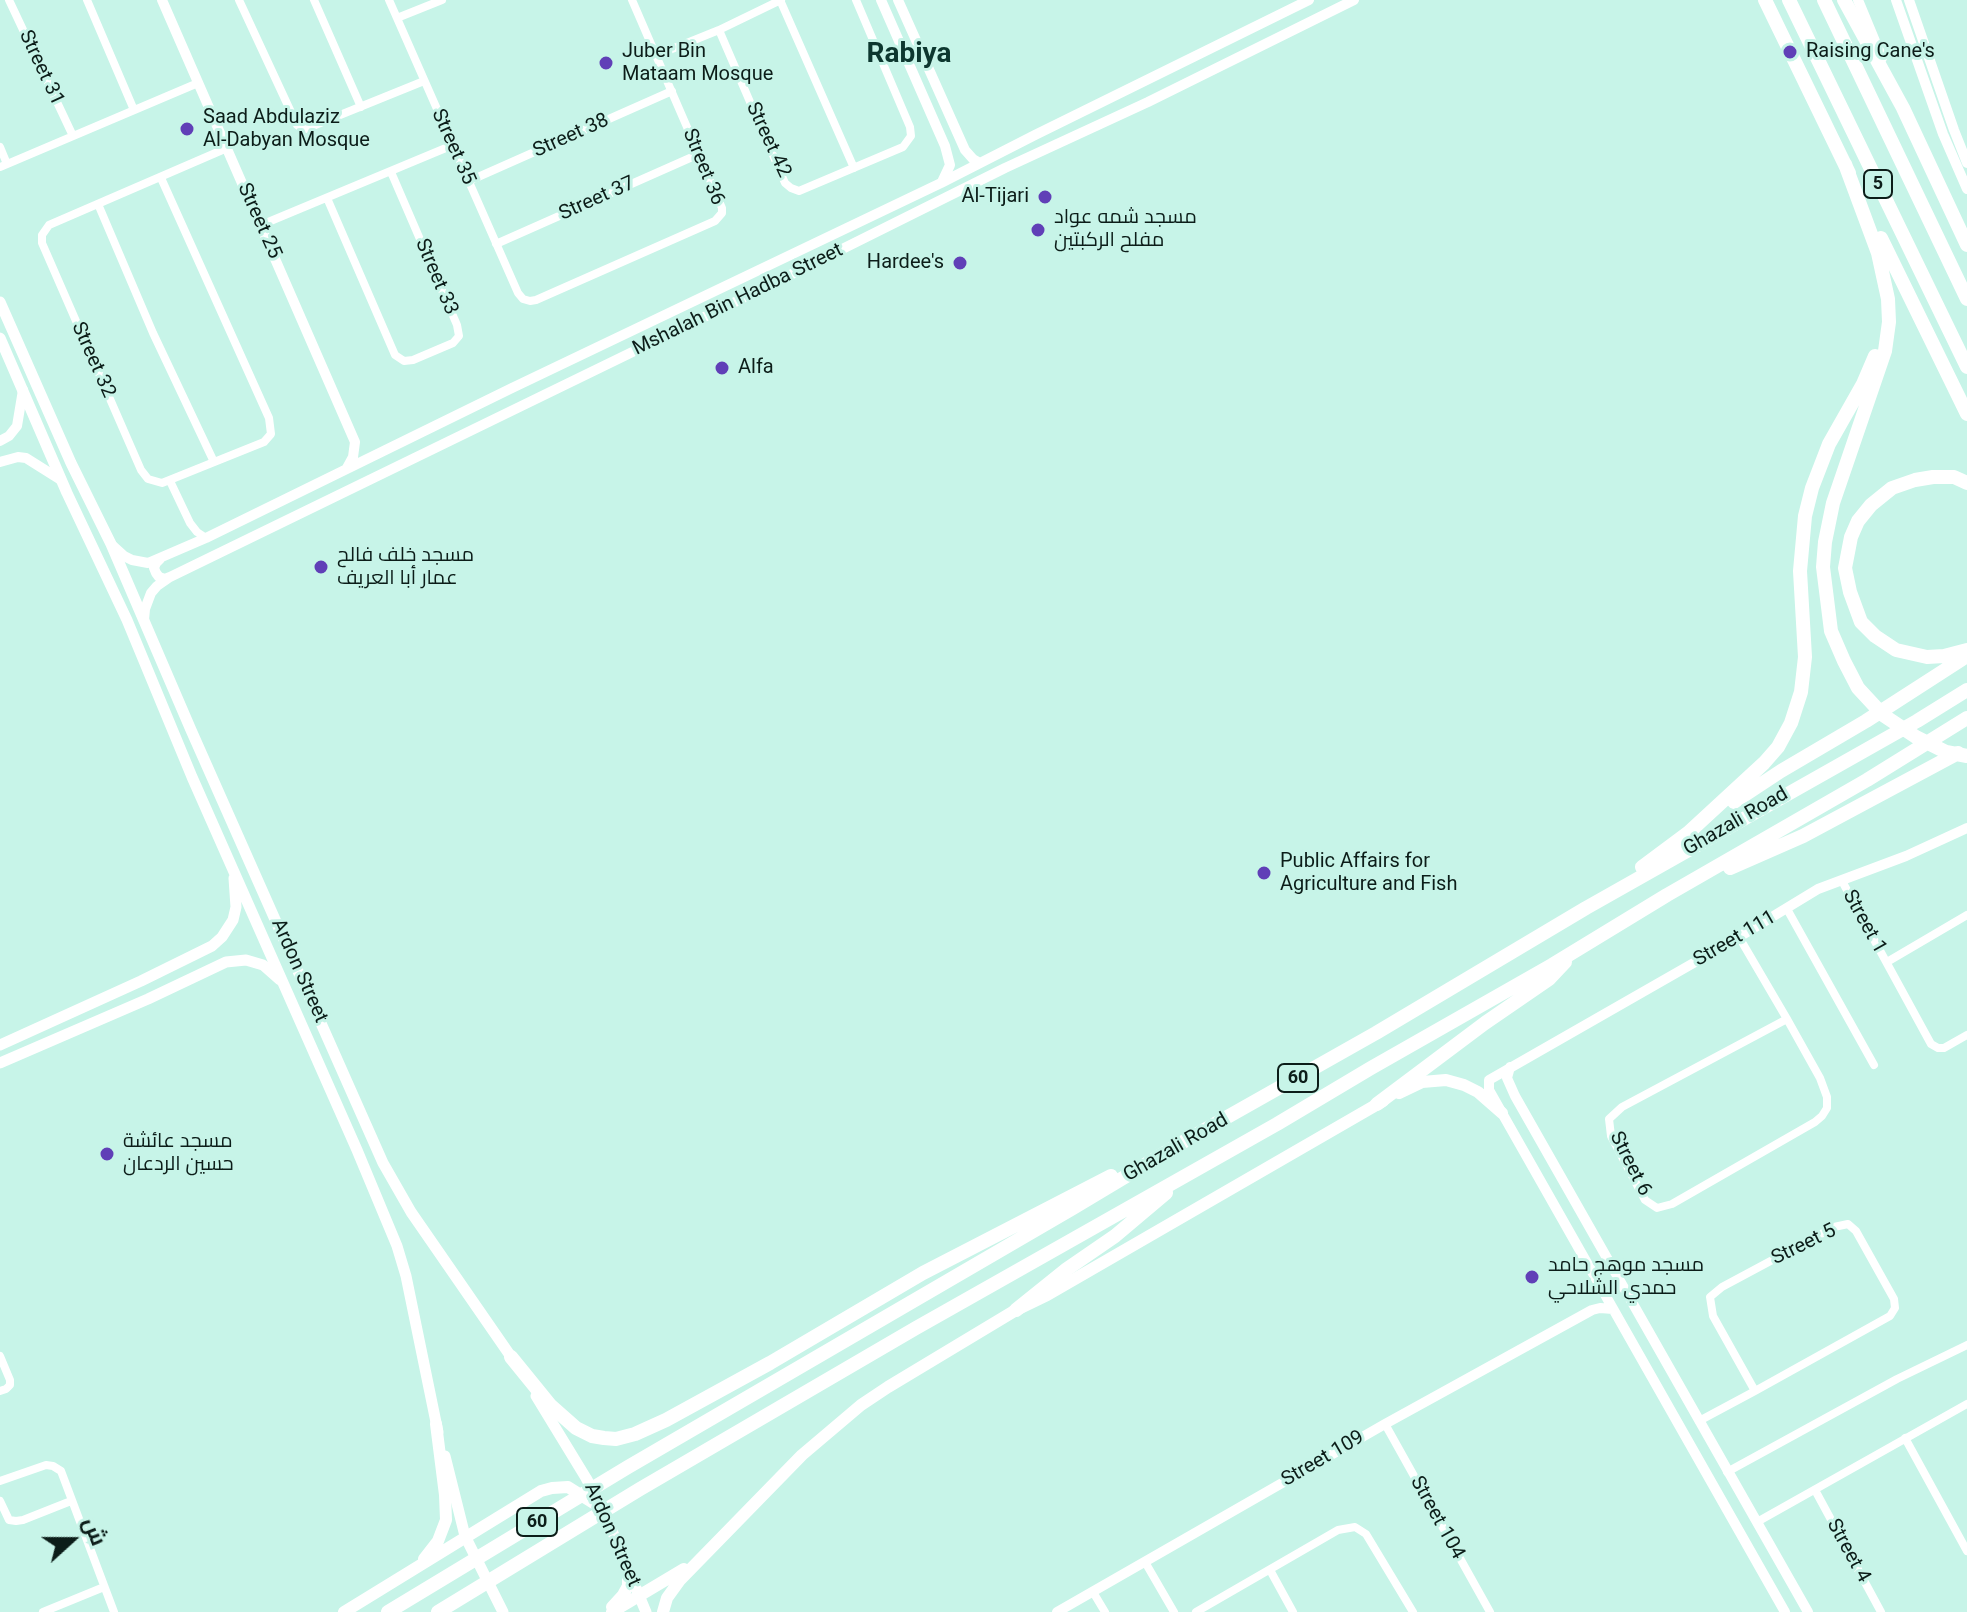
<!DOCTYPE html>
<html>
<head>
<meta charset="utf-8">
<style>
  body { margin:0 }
  #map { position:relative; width:1967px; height:1612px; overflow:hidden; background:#c7f4e8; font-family:Roboto,Cairo,sans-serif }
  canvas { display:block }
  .north { position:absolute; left:32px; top:1500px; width:80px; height:80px; -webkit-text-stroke:6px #c7f4e8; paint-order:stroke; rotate:69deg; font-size:22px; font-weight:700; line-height:32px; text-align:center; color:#0c1d19 }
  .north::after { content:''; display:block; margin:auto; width:28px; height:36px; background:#0c1d19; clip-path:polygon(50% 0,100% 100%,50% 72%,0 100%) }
</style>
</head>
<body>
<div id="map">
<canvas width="1967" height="1612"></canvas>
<div class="north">ش</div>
</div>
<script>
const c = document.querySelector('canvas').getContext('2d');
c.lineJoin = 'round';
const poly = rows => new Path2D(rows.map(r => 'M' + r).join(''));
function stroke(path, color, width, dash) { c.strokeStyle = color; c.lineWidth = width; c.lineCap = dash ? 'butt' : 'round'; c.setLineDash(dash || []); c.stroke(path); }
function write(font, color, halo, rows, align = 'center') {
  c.font = font + ' Roboto,Cairo,sans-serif'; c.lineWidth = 6; c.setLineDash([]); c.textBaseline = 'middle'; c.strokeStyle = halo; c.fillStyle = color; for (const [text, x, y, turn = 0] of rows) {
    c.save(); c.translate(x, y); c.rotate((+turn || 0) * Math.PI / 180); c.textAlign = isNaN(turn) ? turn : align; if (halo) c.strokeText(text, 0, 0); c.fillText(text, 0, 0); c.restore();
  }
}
stroke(poly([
  [9,0,73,136],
  [87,0,134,110],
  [239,0,297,125,303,130,424,81],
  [314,0,361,107],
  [389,0,518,293,523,299,530,301,536,300,715,221,722,213,722,208,632,0],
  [780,0,854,168],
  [397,18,442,0],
  [719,30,785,183,791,188,799,191,903,147,911,136,910,127,856,0],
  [657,55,719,30,781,0],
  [0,147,7,164],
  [0,167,198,83],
  [161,178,269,418,271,434,264,442,162,483,148,479,141,470,42,243,42,235,49,225,227,148],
  [469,181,672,91],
  [327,198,395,355,404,361,413,360,453,343,459,336,457,325,391,172],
  [98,204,153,333,214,462],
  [261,225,453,145],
  [496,244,699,154],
  [170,481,190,523,197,532,206,538],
  [1842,881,1931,1044,1938,1048,1944,1048,1967,1035],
  [1787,909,1874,1065],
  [1739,937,1787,1019,1820,1078,1827,1097,1827,1108,1822,1116,1815,1122,1672,1204,1657,1208,1645,1200,1611,1136,1609,1119,1622,1107,1787,1019],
  [1887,962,1967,915],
  [0,1356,10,1380,10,1385,6,1389,0,1391],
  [1699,1421,1755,1391,1890,1316,1895,1308,1894,1299,1856,1231,1848,1224,1834,1227,1722,1287,1710,1297,1713,1316,1755,1391],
  [1385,1424,1490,1612],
  [1905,1438,1967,1551],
  [1727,1472,1897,1379,1967,1345],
  [0,1481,46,1465,53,1466,61,1471,114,1612],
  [1815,1490,1881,1612],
  [0,1501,9,1520,16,1521,23,1520,71,1501],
  [1757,1522,1967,1404],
  [1145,1562,1174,1612],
  [1270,1570,1293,1612],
  [1093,1592,1105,1612],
  [43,1612,104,1587],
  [1196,1612,1338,1530,1355,1527,1366,1534,1413,1612]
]), '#fff', 8);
stroke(poly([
  [162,0,355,442,353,457,347,468],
  [881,0,945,146,950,165,942,182],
  [898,0,965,150,973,159,980,163],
  [1858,0,1882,58],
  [1896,0,1943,134,1967,189],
  [1909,0,1954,130,1967,163],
  [0,441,9,436,17,426,23,390],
  [0,462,18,457,26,458,61,480],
  [113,546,124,556,132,560,148,563,206,538,512,388,941,183,1035,135,1309,0],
  [160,559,156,563,154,568,156,573,159,577,165,579,170,577],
  [144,620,145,609,151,593,157,586,170,577,768,286,1005,168,1148,102,1354,0],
  [1510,1067,1507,1078,1515,1096,1808,1612],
  [1057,1612,1385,1424,1592,1310,1600,1308,1613,1309],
  [1785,1612,1502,1113,1489,1090,1489,1080,1739,937,1818,889,1906,856,1967,828]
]), '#fff', 10);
stroke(poly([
  [0,302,71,463,111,544,191,730,383,1163,411,1212,514,1361],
  [0,338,67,493,127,620,192,777,357,1150,397,1246,406,1276,438,1432],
  [0,1045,141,981,212,946,222,937,233,920,236,907,234,878],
  [0,1063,148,999,226,962,246,960,263,965,280,980],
  [536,1396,586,1478,603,1509,646,1612],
  [445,1456,465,1536,503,1612]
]), '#fff', 11);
stroke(poly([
  [1399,1093,1422,1082,1446,1080,1464,1085,1478,1092,1502,1113],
  [424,1559,438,1541,446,1520,445,1495,436,1424],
  [612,1607,623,1595,628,1586,628,1571],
  [344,1612,541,1491,552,1488,568,1487,603,1509],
  [612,1612,684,1569],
  [663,1612,667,1598,680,1580,802,1455,861,1405,888,1387,1016,1310,1047,1295,1383,1101]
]), '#fff', 12);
stroke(poly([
  [1765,0,1849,173],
  [1789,0,1967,367],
  [1824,0,1967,299],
  [1844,0,1903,108,1967,245],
  [1845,164,1878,253,1888,299,1889,322,1885,351,1833,503,1825,542,1823,567,1831,631,1844,661,1858,688,1883,715,1916,737,1946,752,1967,756],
  [1881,238,1967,414],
  [1967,650,1944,656,1927,657,1896,650,1875,636,1861,622,1850,592,1845,568,1851,537,1858,521,1871,505,1892,488,1915,480,1933,477,1954,477,1967,483],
  [1734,802,1781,771,1866,721,1967,656],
  [1687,834,1764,763,1778,747,1791,723,1801,692,1805,657,1800,571,1805,516,1812,488,1829,444,1863,384,1875,356],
  [1642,867,1693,829],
  [1730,868,1803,836,1958,753],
  [1377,1104,1485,1023,1549,979,1565,962],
  [1016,1310,1067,1269,1115,1236,1166,1193],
  [511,1357,550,1405,576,1428,592,1436,604,1438,616,1439,635,1434,666,1420,770,1363,923,1273,1111,1176],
  [388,1612,628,1467,1073,1208,1183,1142,1376,1033,1586,908,1917,721,1967,690],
  [438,1612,640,1489,916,1328,1277,1124,1371,1068,1552,965,1667,895,1867,780,1967,718]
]), '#fff', 14);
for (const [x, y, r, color] of [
  [1790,52,8,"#603fb7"],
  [606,63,8,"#603fb7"],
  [187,129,8,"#603fb7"],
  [1045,197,8,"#603fb7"],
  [1038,230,8,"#603fb7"],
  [960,263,8,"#603fb7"],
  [722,368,8,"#603fb7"],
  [321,567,8,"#603fb7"],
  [1264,873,8,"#603fb7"],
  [107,1154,8,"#603fb7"],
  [1532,1277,8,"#603fb7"]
]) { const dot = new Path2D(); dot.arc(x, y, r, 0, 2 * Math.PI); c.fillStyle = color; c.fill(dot); stroke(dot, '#c7f4e8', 3); }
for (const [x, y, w] of [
  [1878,184,28],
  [1298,1078,40],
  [537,1522,40]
]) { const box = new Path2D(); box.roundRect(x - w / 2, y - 14, w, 28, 6); c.fillStyle = '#c7f4e8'; c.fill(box); stroke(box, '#0c1d19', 2); }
write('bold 18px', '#0c1d19', null, [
  ["5",1878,184],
  ["60",1298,1078],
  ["60",537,1522]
]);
write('20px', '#0c1d19', '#c7f4e8', [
  ["Juber Bin",622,52],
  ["Mataam Mosque",622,75],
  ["Raising Cane's",1806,52],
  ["Saad Abdulaziz",203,118],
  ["Al-Dabyan Mosque",203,141],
  ["Al-Tijari",1029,197,"right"],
  ["مسجد شمه عواد",1054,218],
  ["مفلح الركبتين",1054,241],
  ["Hardee's",944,263,"right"],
  ["Alfa",738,368],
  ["مسجد خلف فالح",337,556],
  ["عمار أبا العريف",337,579],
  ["Public Affairs for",1280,862],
  ["Agriculture and Fish",1280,885],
  ["مسجد عائشة",123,1142],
  ["حسين الردعان",123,1165],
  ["مسجد موهج حامد",1548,1266],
  ["حمدي الشلاحي",1548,1289]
], 'left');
write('20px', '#0c1d19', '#c7f4e8', [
  ["Street 31",41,68,65],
  ["Street 38",571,136,-24],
  ["Street 42",768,140,65],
  ["Street 35",453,147,66],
  ["Street 36",703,167,68],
  ["Street 37",597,199,-24],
  ["Street 25",259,221,66],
  ["Street 33",436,277,67],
  ["Mshalah Bin Hadba Street",738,300,-26],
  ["Street 32",93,360,66],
  ["Ghazali Road",1736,822,-30],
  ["Street 1",1864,922,61],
  ["Street 111",1735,939,-30],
  ["Ardon Street",299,971,66],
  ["Ghazali Road",1176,1148,-30],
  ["Street 6",1630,1164,63],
  ["Street 5",1804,1245,-26],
  ["Street 109",1323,1459,-30],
  ["Street 104",1437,1518,61],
  ["Ardon Street",612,1535,66],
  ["Street 4",1848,1551,61]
]);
write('bold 28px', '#0d372f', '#c7f4e8', [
  ["Rabiya",909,55]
]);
</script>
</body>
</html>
